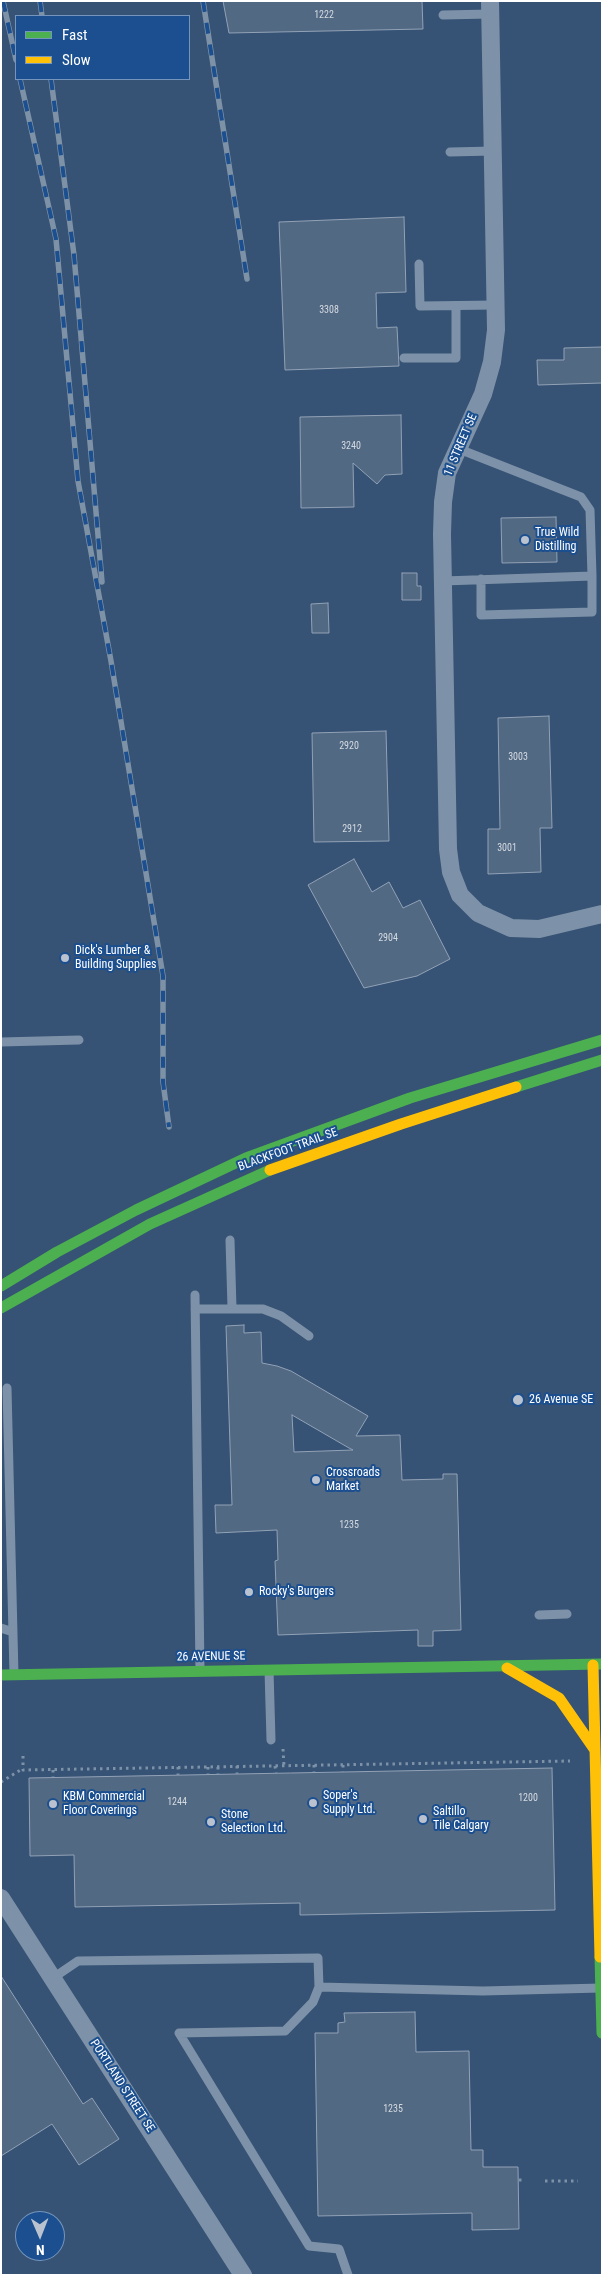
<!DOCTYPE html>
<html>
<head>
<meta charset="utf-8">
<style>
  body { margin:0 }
  #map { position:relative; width:603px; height:2276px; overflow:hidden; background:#365274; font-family:"Roboto Condensed",sans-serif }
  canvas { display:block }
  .frame { position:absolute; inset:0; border:2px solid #fff; pointer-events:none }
  .legend { position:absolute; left:15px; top:15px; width:175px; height:65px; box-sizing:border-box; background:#1b4f8f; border:1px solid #7695bc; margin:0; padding:6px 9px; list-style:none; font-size:15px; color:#fff }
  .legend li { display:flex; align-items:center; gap:10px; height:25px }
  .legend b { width:25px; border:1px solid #7695bc }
  .north { position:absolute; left:15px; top:2211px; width:50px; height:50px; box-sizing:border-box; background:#1b4f8f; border:1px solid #7695bc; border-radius:50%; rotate:179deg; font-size:14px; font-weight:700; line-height:20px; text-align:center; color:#fff }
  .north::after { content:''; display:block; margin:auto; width:18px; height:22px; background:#b9c2ce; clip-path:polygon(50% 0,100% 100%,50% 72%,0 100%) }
</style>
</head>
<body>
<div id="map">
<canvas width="603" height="2276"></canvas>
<div class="frame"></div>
<ul class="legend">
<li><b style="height:6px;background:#4caf50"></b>Fast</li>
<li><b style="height:6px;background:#ffc107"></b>Slow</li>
</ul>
<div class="north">N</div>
</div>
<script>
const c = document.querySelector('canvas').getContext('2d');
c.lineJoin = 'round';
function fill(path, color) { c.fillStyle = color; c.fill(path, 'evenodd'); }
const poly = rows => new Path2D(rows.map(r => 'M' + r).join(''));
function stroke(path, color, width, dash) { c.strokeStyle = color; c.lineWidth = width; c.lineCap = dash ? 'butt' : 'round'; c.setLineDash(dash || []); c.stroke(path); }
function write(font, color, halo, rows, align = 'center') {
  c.font = font + ' "Roboto Condensed",sans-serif'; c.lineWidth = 4; c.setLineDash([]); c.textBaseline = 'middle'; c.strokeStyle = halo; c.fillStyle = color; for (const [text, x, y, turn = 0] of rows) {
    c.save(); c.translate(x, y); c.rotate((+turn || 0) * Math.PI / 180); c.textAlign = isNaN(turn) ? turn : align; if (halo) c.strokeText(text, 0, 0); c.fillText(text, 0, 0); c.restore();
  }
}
const building = poly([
  [223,1,422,1,423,29,229,33,223,1],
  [404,217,406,292,376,293,377,328,397,327,399,366,285,370,279,222,404,217],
  [602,347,602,383,538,385,537,360,564,360,564,348,602,347],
  [401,415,402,474,385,475,377,484,353,463,354,507,301,508,300,417,401,415],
  [556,517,557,562,502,563,501,518,556,517],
  [402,573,417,573,417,586,421,586,421,600,402,600,402,573],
  [328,603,329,633,312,633,311,604,328,603],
  [549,716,552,828,540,828,541,872,488,874,488,829,500,829,498,718,549,716],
  [386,731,389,841,314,842,312,733,386,731],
  [354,859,372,892,389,882,403,908,420,900,450,959,417,976,364,988,308,885,354,859],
  [244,1325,244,1333,261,1332,262,1363,277,1366,291,1371,368,1416,356,1436,400,1435,402,1480,443,1479,443,1474,457,1474,461,1630,433,1631,433,1646,418,1646,418,1630,278,1635,275,1561,278,1560,277,1530,216,1533,215,1505,232,1505,226,1326,244,1325],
  [292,1415,349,1448,353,1450,294,1452,292,1415],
  [552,1768,555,1910,300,1915,300,1903,75,1907,74,1855,30,1856,29,1778,552,1768],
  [1,1976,83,2104,92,2098,119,2139,79,2165,52,2124,1,2156,1,1976],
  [415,2012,416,2052,469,2051,471,2150,483,2150,483,2167,518,2167,519,2229,472,2230,472,2213,318,2216,315,2033,338,2033,338,2023,345,2022,344,2013,415,2012]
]);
fill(building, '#526984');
stroke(building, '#92a2b6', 1);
stroke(poly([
  [283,1749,284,1766],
  [23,1756,23,1770,570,1761],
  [314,1765,314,1772],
  [343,1765,343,1772],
  [237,1766,237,1774],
  [275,1766,276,1773],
  [178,1767,178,1775],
  [208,1767,208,1774],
  [218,1767,218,1774],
  [53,1770,53,1777],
  [1,1782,22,1769],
  [519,2180,525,2180],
  [545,2181,578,2181]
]), '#7d92a8', 3, [2.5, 4]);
stroke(poly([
  [443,15,490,14],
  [450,152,493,151],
  [419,264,420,306,495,305],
  [404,358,456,358,456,306],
  [481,579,481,615,592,612,592,576],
  [443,581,592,576,590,510,581,497,459,449],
  [1,1042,79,1040],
  [230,1240,232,1308],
  [195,1295,200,1671],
  [195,1309,263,1309,281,1316,309,1336],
  [7,1388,14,1675],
  [539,1615,567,1614],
  [1,1628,13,1632],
  [269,1670,271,1740],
  [53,1978,78,1961,318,1958,319,1987,483,1991,601,1988],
  [319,1987,313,2002,285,2031,179,2033,309,2246,339,2249,348,2275]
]), '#7d92a8', 9);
stroke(poly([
  [490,1,496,330,492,362,483,394,447,473,443,502,442,534,448,849,451,872,460,895,478,913,511,928,539,929,602,914],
  [1,1898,243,2275]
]), '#7d92a8', 18);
stroke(poly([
  [516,1087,602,1060],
  [1,1286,57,1252,136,1210,246,1158,410,1098,602,1040],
  [1,1308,150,1224,270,1170],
  [1,1675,602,1664],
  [600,1957,602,2033]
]), '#4caf50', 11);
stroke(poly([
  [270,1170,401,1124,516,1087],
  [593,1665,600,1957],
  [507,1668,559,1698,595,1750]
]), '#ffc107', 11);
const rail = poly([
  [3,1,16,60],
  [40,1,42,16],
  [203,1,247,279],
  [20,79,56,239,78,481,111,661,163,976,163,1082,169,1127],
  [51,79,74,255,102,582]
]);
stroke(rail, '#7e92a7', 5.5);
stroke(rail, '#1b4f8f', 4, [11]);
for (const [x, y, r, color] of [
  [525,540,5,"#b9c2ce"],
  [65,958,5,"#b9c2ce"],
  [518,1400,6,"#b9c2ce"],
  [316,1480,5,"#b9c2ce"],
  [249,1592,5,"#b9c2ce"],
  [313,1803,5,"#b9c2ce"],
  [53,1804,5,"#b9c2ce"],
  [423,1819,5,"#b9c2ce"],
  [211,1822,5,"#b9c2ce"]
]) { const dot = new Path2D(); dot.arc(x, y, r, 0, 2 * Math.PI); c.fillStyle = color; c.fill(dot); stroke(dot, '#1b4f8f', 2); }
write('10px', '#d4dae0', null, [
  ["1222",324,15],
  ["3308",329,310],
  ["3240",351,446],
  ["2920",349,746],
  ["3003",518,757],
  ["2912",352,829],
  ["3001",507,848],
  ["2904",388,938],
  ["1235",349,1525],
  ["1200",528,1798],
  ["1244",177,1802],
  ["1235",393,2109]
]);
write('12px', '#fff', '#1b4f8f', [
  ["11 STREET SE",461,445,-67],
  ["BLACKFOOT TRAIL SE",288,1150,-20],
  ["26 AVENUE SE",211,1657,-1],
  ["PORTLAND STREET SE",122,2086,57]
]);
write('12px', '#fff', '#1b4f8f', [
  ["True Wild",535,533],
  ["Distilling",535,547],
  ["Dick's Lumber &",75,951],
  ["Building Supplies",75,965],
  ["26 Avenue SE",529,1400],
  ["Crossroads",326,1473],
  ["Market",326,1487],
  ["Rocky's Burgers",259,1592],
  ["Soper's",323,1796],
  ["Supply Ltd.",323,1810],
  ["KBM Commercial",63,1797],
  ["Floor Coverings",63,1811],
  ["Saltillo",433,1812],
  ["Tile Calgary",433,1826],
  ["Stone",221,1815],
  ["Selection Ltd.",221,1829]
], 'left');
</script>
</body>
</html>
